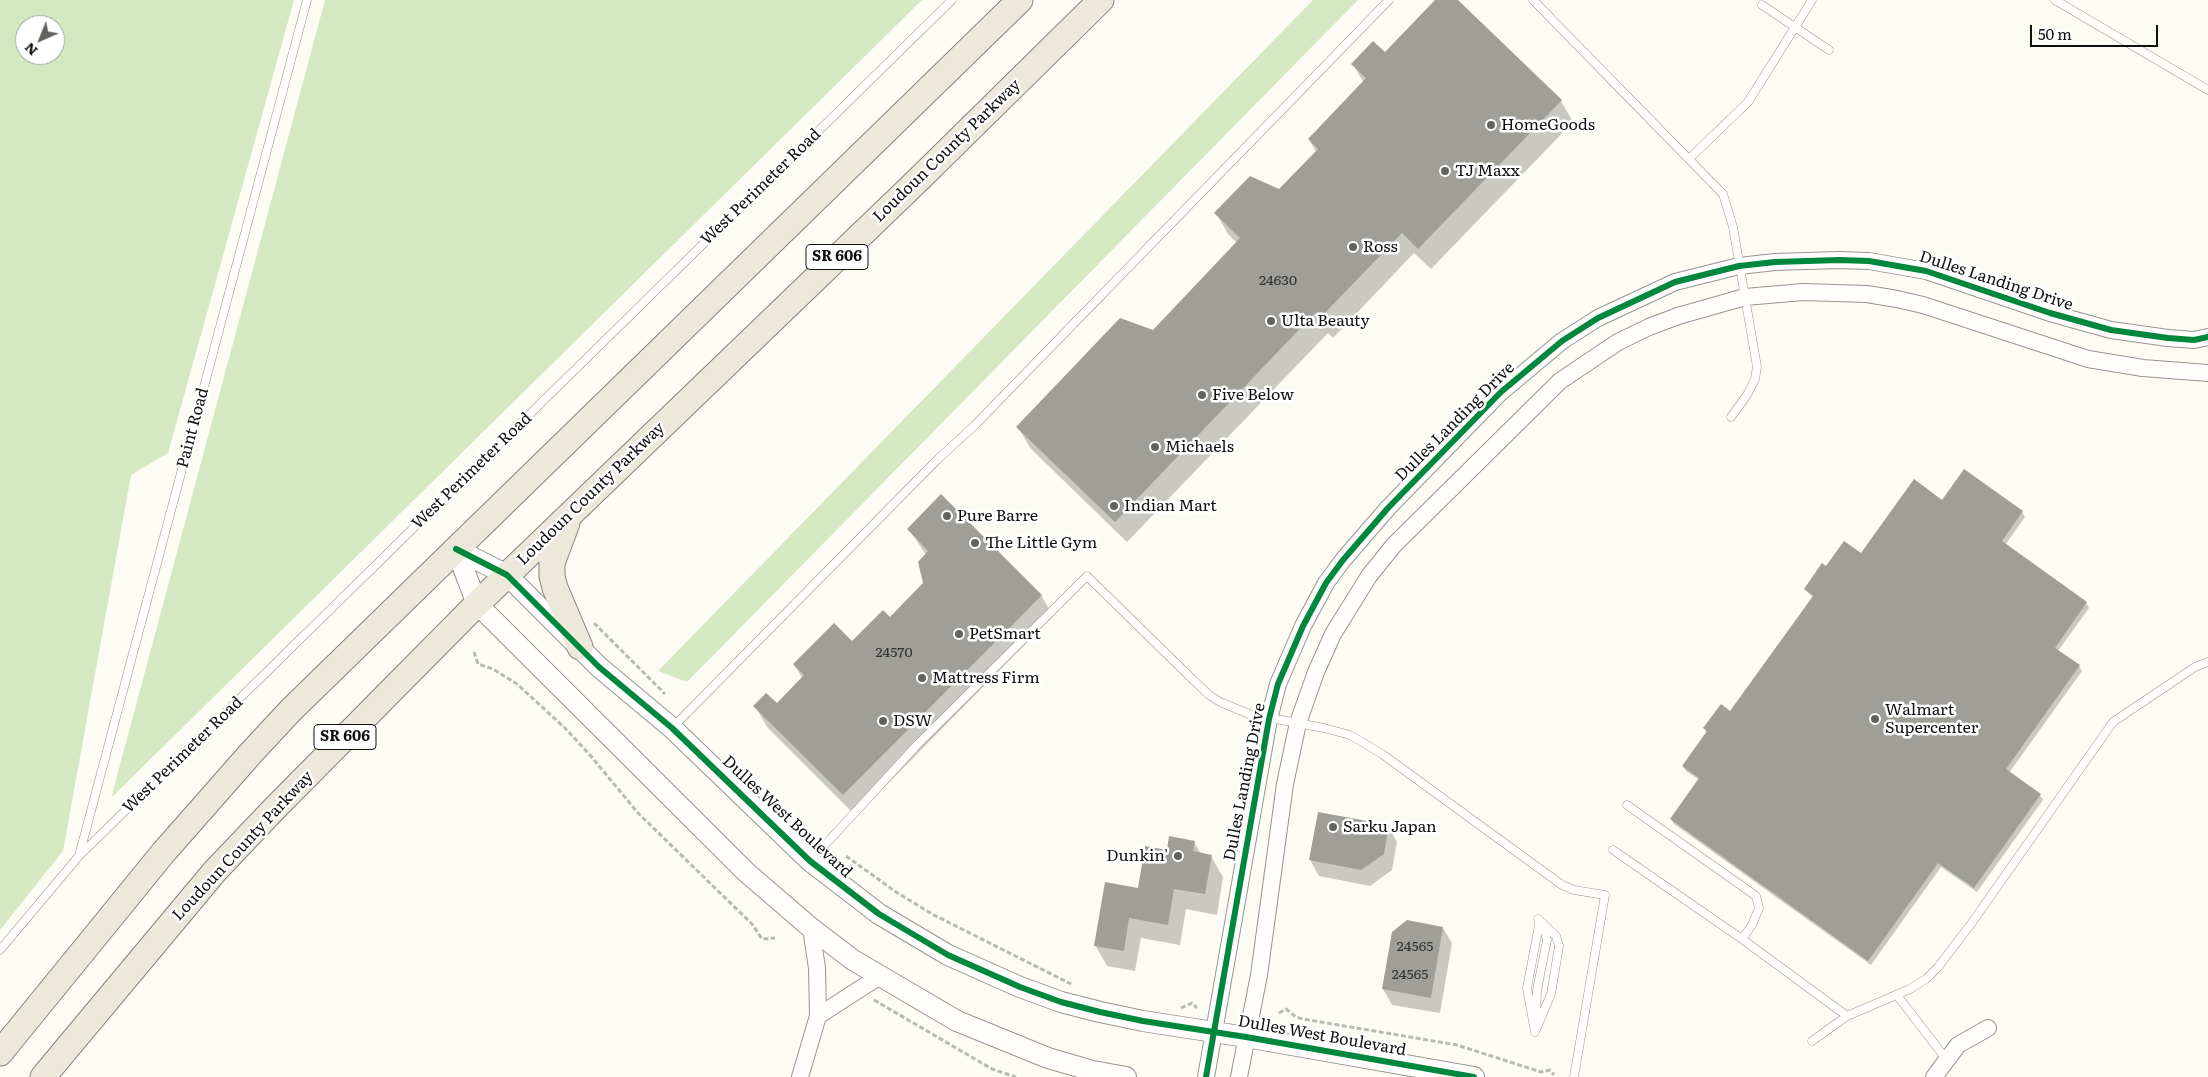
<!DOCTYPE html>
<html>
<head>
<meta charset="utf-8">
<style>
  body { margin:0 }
  #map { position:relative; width:2208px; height:1077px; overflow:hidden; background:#fcfbf4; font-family:Literata,serif }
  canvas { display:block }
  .north { position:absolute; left:15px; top:15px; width:50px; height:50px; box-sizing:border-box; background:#fff; border:1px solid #9f9f9f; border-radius:50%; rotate:224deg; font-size:14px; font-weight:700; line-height:20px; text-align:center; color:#0f0f0f }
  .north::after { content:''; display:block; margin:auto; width:18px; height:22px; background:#62625f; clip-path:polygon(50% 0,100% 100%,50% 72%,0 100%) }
  .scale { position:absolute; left:2030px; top:25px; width:128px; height:22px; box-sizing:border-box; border:2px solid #0f0f0f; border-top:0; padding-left:6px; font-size:15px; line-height:18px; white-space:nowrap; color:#0f0f0f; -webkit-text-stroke:4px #fff; paint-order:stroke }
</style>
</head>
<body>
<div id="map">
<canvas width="2208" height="1077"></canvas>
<div class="north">N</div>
<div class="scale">50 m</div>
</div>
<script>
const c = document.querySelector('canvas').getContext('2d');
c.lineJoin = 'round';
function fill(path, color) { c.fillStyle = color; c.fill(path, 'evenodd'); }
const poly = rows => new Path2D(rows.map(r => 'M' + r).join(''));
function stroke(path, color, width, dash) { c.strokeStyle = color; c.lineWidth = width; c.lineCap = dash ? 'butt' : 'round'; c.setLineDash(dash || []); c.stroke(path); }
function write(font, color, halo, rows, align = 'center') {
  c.font = font + ' Literata,serif'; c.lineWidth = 5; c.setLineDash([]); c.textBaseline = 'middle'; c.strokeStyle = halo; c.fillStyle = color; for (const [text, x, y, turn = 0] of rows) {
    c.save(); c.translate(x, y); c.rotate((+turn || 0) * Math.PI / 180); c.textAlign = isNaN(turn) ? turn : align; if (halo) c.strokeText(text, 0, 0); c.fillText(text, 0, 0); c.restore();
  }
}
fill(poly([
  [0,0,294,0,168,453,131,475,63,851,0,930],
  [25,25,55,25,55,55,25,55],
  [325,0,922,0,112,797,113,791],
  [1313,0,1358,0,687,682,658,671]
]), '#d4e9c2');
fill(poly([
  [1437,0,1457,0,1561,101,1573,122,1431,269,1414,253,1333,338,1328,333,1127,542,1030,448,1018,427,1153,331,1237,243,1228,234,1216,213,1280,190,1316,152,1309,139,1364,83,1353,64,1385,54],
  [1942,502,2022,512,2025,517,2005,545,2086,603,2089,608,2058,651,2079,666,2082,671,2009,773,2040,795,2043,800,1977,892,1941,867,1871,965,1674,824,1671,819,1699,780,1686,771,1683,766,1707,733,1705,728,1731,712,1813,597,1805,589,1826,568,1861,555],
  [909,529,1041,595,1053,616,856,816,767,727,755,706,777,705,803,679,794,665,852,643,890,619,924,584,926,555],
  [1388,826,1397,842,1392,870,1370,886,1319,876,1310,860],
  [1194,842,1201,854,1211,856,1223,877,1217,915,1186,909,1180,945,1141,938,1135,971,1107,966,1095,945,1168,851],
  [1443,928,1452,943,1440,1013,1392,1005,1383,989]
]), '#0003');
fill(poly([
  [1435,0,1458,0,1562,100,1418,249,1402,233,1320,318,1315,313,1115,522,1016,427,1120,318,1153,330,1240,238,1214,213,1250,176,1279,189,1318,149,1308,139,1366,78,1351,64,1373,41,1385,52],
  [1964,469,2023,511,2002,541,2087,602,2055,648,2080,665,2006,769,2041,794,1974,888,1938,863,1868,961,1670,819,1699,778,1682,766,1707,731,1703,728,1721,704,1730,711,1813,596,1804,589,1822,563,1826,566,1844,541,1861,553,1914,479,1942,500],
  [941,494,1042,595,843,795,753,706,766,693,777,703,804,675,793,664,834,623,852,641,883,610,890,617,923,583,918,562,928,551,907,529],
  [1318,812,1389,825,1384,854,1361,870,1309,860],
  [1169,836,1195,841,1193,851,1212,855,1205,894,1174,889,1168,925,1129,918,1124,951,1094,946,1105,882,1138,888,1145,846,1167,850],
  [1407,920,1443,927,1431,998,1382,989,1392,932]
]), '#9f9e99');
const service = poly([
  [1533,0,1723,194,1733,227,1757,367,1755,379,1747,395,1731,417],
  [2055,0,2208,90],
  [1762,5,1829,50],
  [1690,158,1748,102,1812,0],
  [672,728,937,460,974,426,1389,0],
  [1627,805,1756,896,1759,908,1752,925,1742,939],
  [1613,850,1742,939,1847,1016],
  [79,856,307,0],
  [811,860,917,745,1087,576,1185,672,1209,695,1220,702,1249,714,1324,728,1350,735,1382,754,1562,885,1574,890,1605,895,1574,1077],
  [0,950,79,856,952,0],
  [1897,995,1946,1059],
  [1536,1017,1537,990,1547,940,1543,923],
  [1535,1032,1551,994,1559,946,1556,936,1538,919],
  [1535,1032,1527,988,1539,925,1538,919],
  [1812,1041,1847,1016,1910,989,1926,979,1938,967,1971,924,2113,722,2195,667,2208,662]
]);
const minor = poly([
  [818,1016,880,976],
  [800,1077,818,1016,817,968,811,928],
  [1206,1077,1269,719,1278,684,1303,626,1326,583,1343,560,1388,508,1501,392,1562,341,1598,318,1675,282,1739,266,1775,262,1839,260,1869,261,1926,271,2050,313,2111,330,2168,338,2194,340,2208,337],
  [1239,1077,1259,975,1285,784,1298,723,1316,672,1333,634,1369,576,1394,545,1560,381,1618,342,1649,327,1678,316,1745,297,1803,292,1867,294,1897,299,1923,305,2088,359,2143,368,2208,373],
  [1934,1077,1958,1045,1988,1028]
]);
const tertiary = poly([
  [456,549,507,575,599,667,672,728,810,861,879,914,948,955,1020,987,1061,1002,1100,1012,1143,1021,1246,1037,1474,1077],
  [456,549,477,604,746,872,811,928,853,960,957,1021,1048,1058,1093,1071,1126,1077]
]);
const primary = poly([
  [567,523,552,563,552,576,555,588,580,647],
  [0,1053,163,853,251,753,291,710,1020,0],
  [43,1077,215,871,275,808,477,604,916,182,1101,0]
]);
stroke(service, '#969592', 9);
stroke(minor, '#969592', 18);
stroke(tertiary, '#969592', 22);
stroke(primary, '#83837f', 27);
stroke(poly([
  [594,623,665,694],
  [474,652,478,664,493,669,517,684,565,728,590,755,638,813,752,924,762,939,775,938],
  [846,856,896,892,932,914,1071,984],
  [874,1000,992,1069,1016,1077],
  [1181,1008,1192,1003,1197,1008],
  [1279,1013,1286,1009,1296,1017,1303,1019,1457,1045,1541,1072,1550,1070,1554,1075]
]), '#b9b9b8', 3, [5, 2.5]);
stroke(service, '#fffefd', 8);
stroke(minor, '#fffefd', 16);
stroke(tertiary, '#fffefd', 20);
stroke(primary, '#ece9da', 25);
stroke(poly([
  [456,549,507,575,599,667,672,728,810,861,879,914,948,955,1020,987,1061,1002,1100,1012,1143,1021,1246,1037,1474,1077],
  [1206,1077,1269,719,1278,684,1303,626,1326,583,1343,560,1388,508,1501,392,1562,341,1598,318,1675,282,1739,266,1775,262,1839,260,1869,261,1926,271,2050,313,2111,330,2168,338,2194,340,2208,337]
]), '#00873e', 6);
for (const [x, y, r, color] of [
  [1491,125,5,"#62625f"],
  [1445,171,5,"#62625f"],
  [1353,247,5,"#62625f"],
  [1271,321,5,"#62625f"],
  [1202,395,5,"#62625f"],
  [1155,447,5,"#62625f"],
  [1114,506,5,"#62625f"],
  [947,516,5,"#62625f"],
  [975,543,5,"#62625f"],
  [959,634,5,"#62625f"],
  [922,678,5,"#62625f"],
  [1875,719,5,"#62625f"],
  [883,721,5,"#62625f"],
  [1333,827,5,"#62625f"],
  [1178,856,5,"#62625f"]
]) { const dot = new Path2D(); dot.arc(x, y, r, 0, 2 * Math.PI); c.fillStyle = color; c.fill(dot); stroke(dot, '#fff', 2); }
write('14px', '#333332', null, [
  ["24630",1278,281],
  ["24570",894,653],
  ["24565",1415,947],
  ["24565",1410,975]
]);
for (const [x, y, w] of [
  [837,257,62],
  [345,737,62]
]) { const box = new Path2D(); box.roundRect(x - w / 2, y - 12.5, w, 25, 4); c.fillStyle = '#fff'; c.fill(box); stroke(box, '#0f0f0f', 1); }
write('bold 15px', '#0f0f0f', null, [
  ["SR 606",837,257],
  ["SR 606",345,737]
]);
write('16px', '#0f0f0f', '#fff', [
  ["HomeGoods",1501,125],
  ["TJ Maxx",1455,171],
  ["Ross",1363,247],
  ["Ulta Beauty",1281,321],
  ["Five Below",1212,395],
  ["Michaels",1165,447],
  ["Indian Mart",1124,506],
  ["Pure Barre",957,516],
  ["The Little Gym",985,543],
  ["PetSmart",969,634],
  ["Mattress Firm",932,678],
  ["Walmart",1885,710],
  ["Supercenter",1885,728],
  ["DSW",893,721],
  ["Sarku Japan",1343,827],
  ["Dunkin'",1168,856,"right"]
], 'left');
write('16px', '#0f0f0f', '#fff', [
  ["Loudoun County Parkway",947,151,-44],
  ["West Perimeter Road",761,187,-44],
  ["Dulles Landing Drive",1996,281,18],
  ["Dulles Landing Drive",1455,422,-45],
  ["Paint Road",193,428,-75],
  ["West Perimeter Road",472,471,-44],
  ["Loudoun County Parkway",591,494,-44],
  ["West Perimeter Road",183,755,-44],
  ["Dulles Landing Drive",1245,782,-79],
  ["Dulles West Boulevard",787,817,43],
  ["Loudoun County Parkway",243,846,-47],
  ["Dulles West Boulevard",1322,1036,10]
]);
</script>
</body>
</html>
